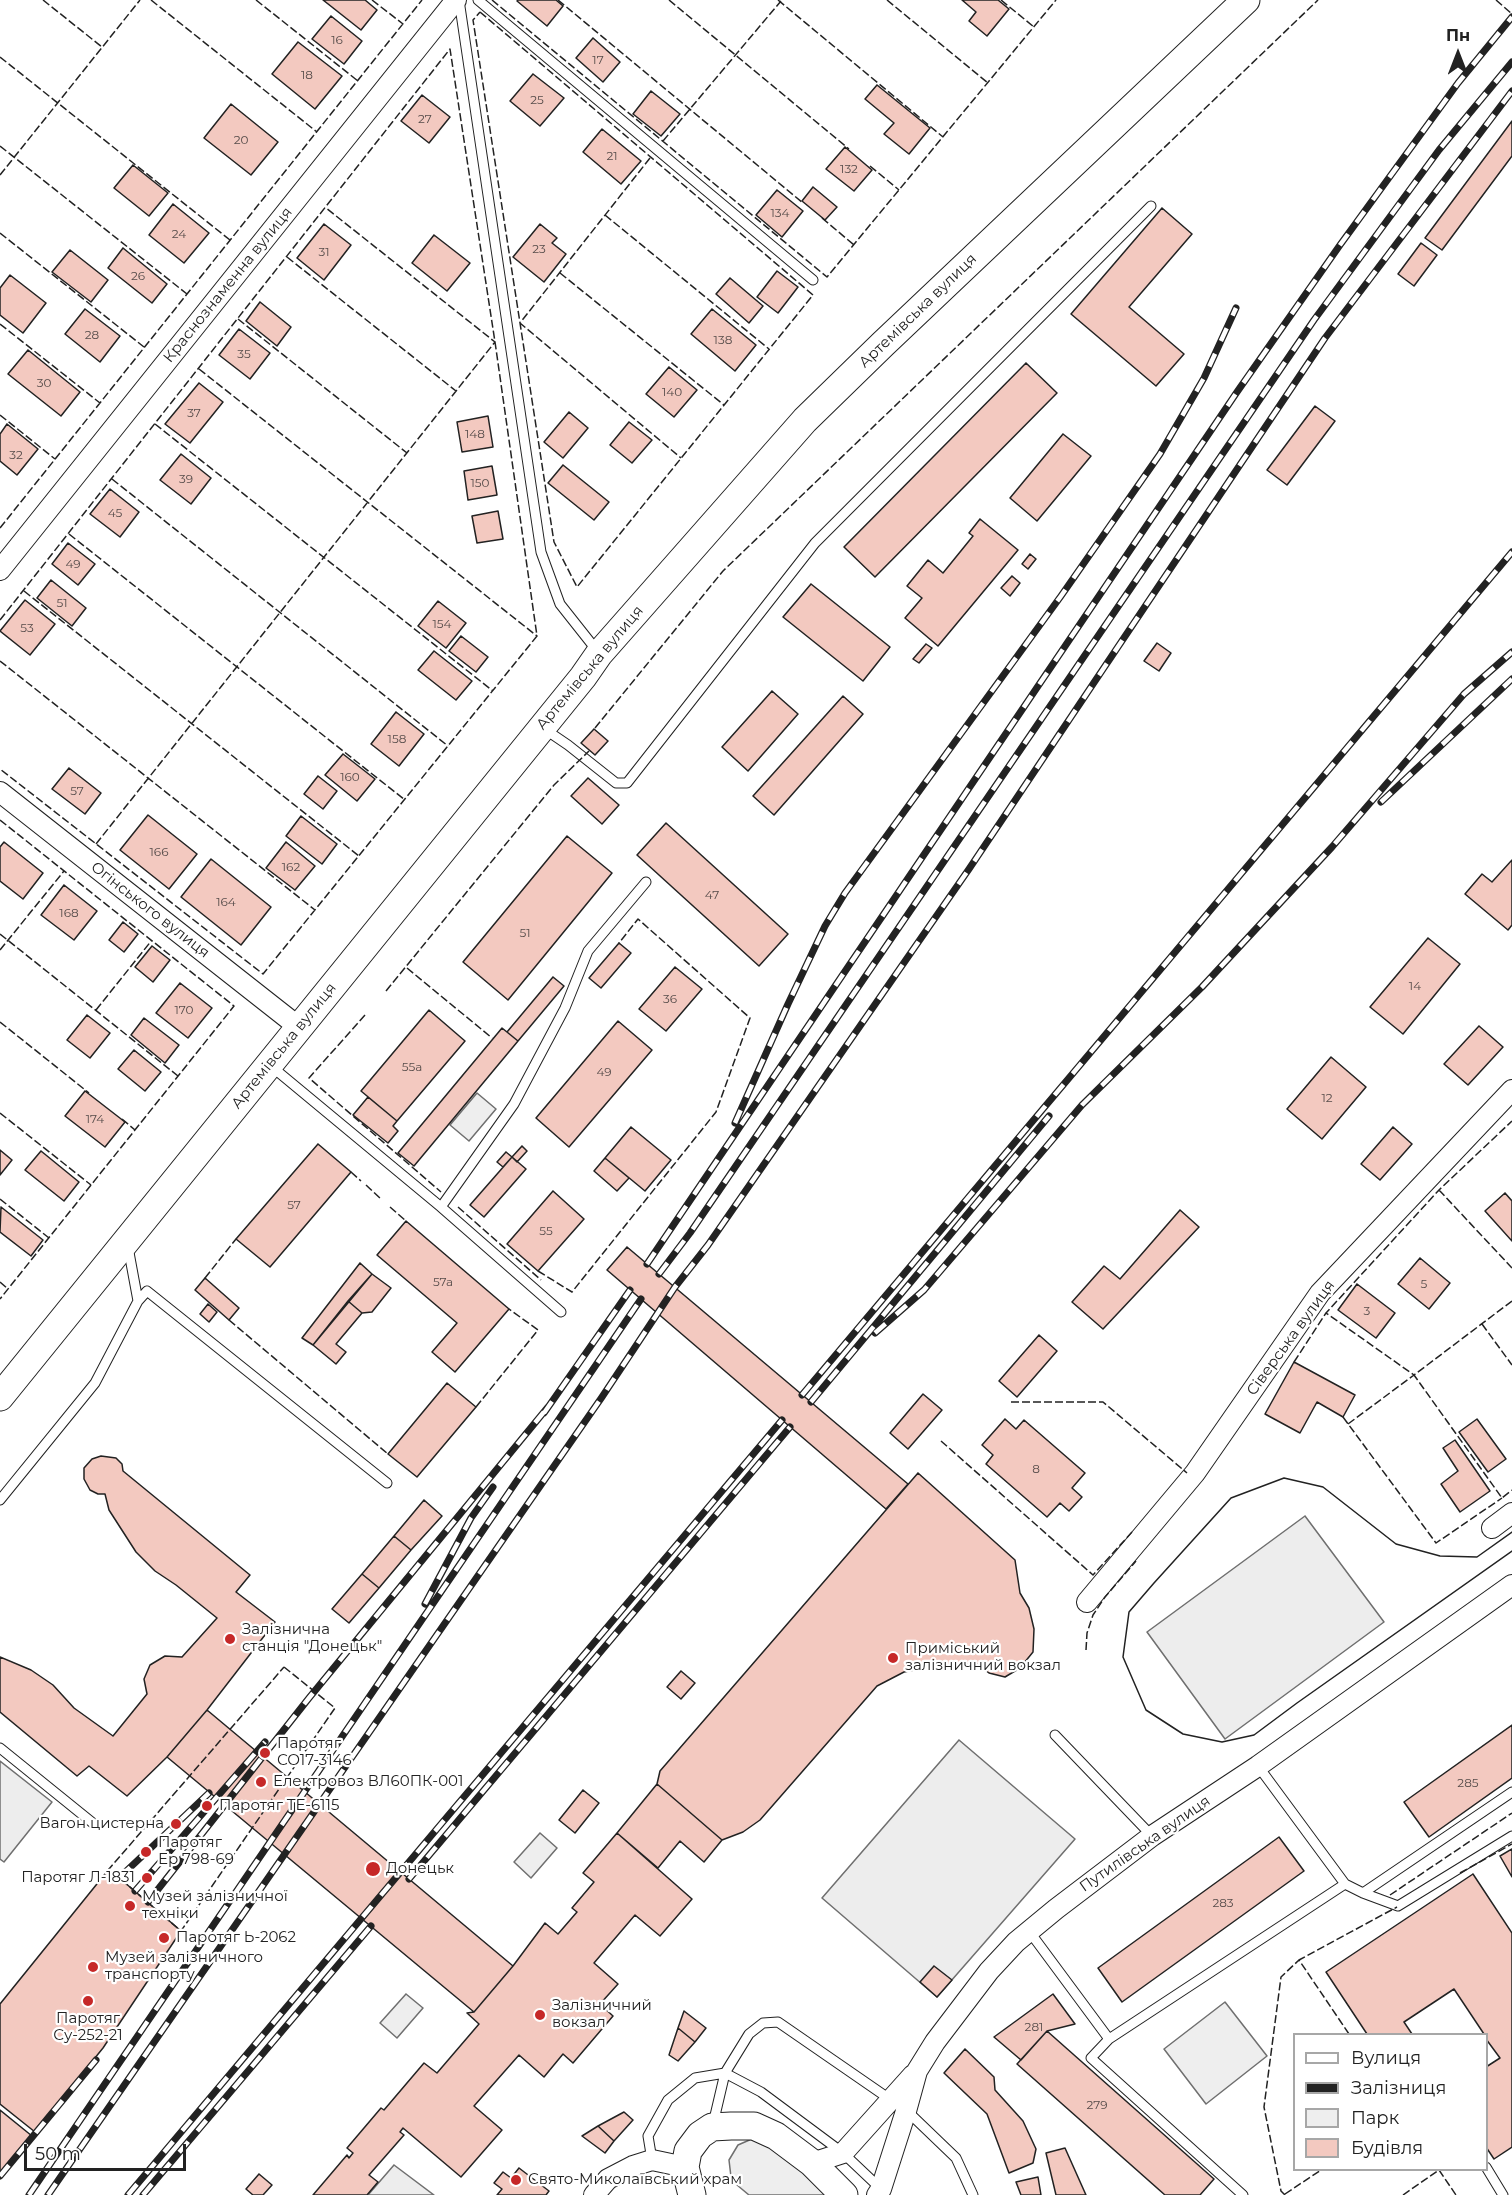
<!DOCTYPE html>
<html>
<head>
<meta charset="utf-8">
<style>
  body { margin:0 }
  #map { position:relative; width:1512px; height:2195px; overflow:hidden; background:#fff; font-family:Montserrat,sans-serif }
  canvas { display:block }
  .legend { position:absolute; left:1293px; top:2033px; width:195px; height:138px; box-sizing:border-box; background:#fff; border:2px solid #a7a7a7; margin:0; padding:8px 10px; list-style:none; font-size:18px; color:#222 }
  .legend li { display:flex; align-items:center; gap:12px; height:30px }
  .legend b { width:30px; border:2px solid #a7a7a7 }
  .north { position:absolute; left:1428px; top:24px; width:60px; height:60px; -webkit-text-stroke:4px #fff; paint-order:stroke; rotate:0deg; font-size:16px; font-weight:700; line-height:24px; text-align:center; color:#222 }
  .north::after { content:''; display:block; margin:auto; width:21px; height:27px; background:#222; clip-path:polygon(50% 0,100% 100%,50% 72%,0 100%) }
  .scale { position:absolute; left:24px; top:2144px; width:162px; height:27px; box-sizing:border-box; border:3px solid #222; border-top:0; padding-left:8px; font-size:18px; line-height:21px; white-space:nowrap; color:#222; -webkit-text-stroke:4px #fff; paint-order:stroke }
</style>
</head>
<body>
<div id="map">
<canvas width="1512" height="2195"></canvas>
<ul class="legend">
<li><b style="height:8px;background:#fff"></b>Вулиця</li>
<li><b style="height:8px;background:#222"></b>Залізниця</li>
<li><b style="height:16px;background:#eee"></b>Парк</li>
<li><b style="height:16px;background:#f3c9c0"></b>Будівля</li>
</ul>
<div class="north">Пн</div>
<div class="scale">50 m</div>
</div>
<script>
const c = document.querySelector('canvas').getContext('2d');
c.lineJoin = 'round';
function fill(path, color) { c.fillStyle = color; c.fill(path, 'evenodd'); }
const poly = rows => new Path2D(rows.map(r => 'M' + r).join(''));
function stroke(path, color, width, dash) { c.strokeStyle = color; c.lineWidth = width; c.lineCap = dash ? 'butt' : 'round'; c.setLineDash(dash || []); c.stroke(path); }
function write(font, color, halo, rows, align = 'center') {
  c.font = font + ' Montserrat,sans-serif'; c.lineWidth = 4.5; c.setLineDash([]); c.textBaseline = 'middle'; c.strokeStyle = halo; c.fillStyle = color; for (const [text, x, y, turn = 0] of rows) {
    c.save(); c.translate(x, y); c.rotate((+turn || 0) * Math.PI / 180); c.textAlign = isNaN(turn) ? turn : align; if (halo) c.strokeText(text, 0, 0); c.fillText(text, 0, 0); c.restore();
  }
}
const green = poly([
  [477,1093,496,1109,469,1141,450,1125,477,1093],
  [540,1833,557,1848,531,1878,514,1862,540,1833],
  [406,1994,423,2008,397,2038,380,2023,406,1994],
  [1225,2002,1267,2056,1206,2104,1164,2049,1225,2002],
  [754,2138,763,2139,836,2195,749,2195,737,2185,731,2177,729,2160,738,2145,754,2138]
]);
fill(green, '#eee');
stroke(green, '#6f6f6f', 1.5);
const parking = poly([
  [1305,1516,1384,1622,1225,1739,1147,1632,1305,1516],
  [959,1740,1075,1839,937,1997,822,1898,959,1740],
  [0,1761,52,1802,4,1862,0,1859,0,1761],
  [394,2165,434,2195,368,2195,394,2165]
]);
fill(parking, '#ededed');
stroke(parking, '#6f6f6f', 1.5);
const building = poly([
  [323,0,365,0,377,10,361,30,323,0],
  [518,0,556,0,563,6,547,26,517,1,518,0],
  [962,0,998,0,1009,9,987,36,969,21,976,12,962,0],
  [331,16,362,41,344,64,312,39,331,16],
  [593,38,620,62,603,82,576,58,593,38],
  [298,42,342,76,315,109,272,74,298,42],
  [533,74,564,98,540,126,510,101,533,74],
  [877,85,930,128,909,154,884,134,894,123,865,99,877,85],
  [651,91,680,114,661,136,633,114,651,91],
  [422,95,450,117,429,143,401,121,422,95],
  [231,104,278,142,251,175,204,138,231,104],
  [1512,121,1512,156,1442,250,1425,238,1512,121],
  [602,129,641,161,621,184,583,152,602,129],
  [845,147,872,170,854,191,826,169,845,147],
  [133,165,168,193,149,216,114,188,133,165],
  [813,187,837,207,825,220,802,201,813,187],
  [777,190,803,211,782,237,756,215,777,190],
  [173,204,209,233,184,263,149,235,173,204],
  [1162,208,1192,234,1129,307,1184,354,1156,386,1071,314,1162,208],
  [324,224,351,245,324,280,297,258,324,224],
  [540,224,557,238,552,243,566,254,544,282,513,257,540,224],
  [434,235,470,263,447,291,412,263,434,235],
  [1421,243,1437,255,1414,286,1398,274,1421,243],
  [123,248,167,284,152,303,108,268,123,248],
  [70,250,108,280,91,302,52,272,70,250],
  [777,271,798,287,778,313,757,297,777,271],
  [10,275,46,303,23,333,0,315,0,288,10,275],
  [730,278,763,306,749,323,716,294,730,278],
  [260,302,291,327,277,346,246,321,260,302],
  [85,309,120,336,100,362,65,334,85,309],
  [712,309,756,345,735,371,691,334,712,309],
  [239,329,270,353,250,379,219,355,239,329],
  [28,350,80,392,61,416,8,374,28,350],
  [1026,363,1057,393,875,577,844,547,1026,363],
  [669,367,697,390,674,417,646,394,669,367],
  [199,383,223,402,190,443,165,424,199,383],
  [1315,406,1335,421,1287,485,1267,470,1315,406],
  [569,412,588,428,563,458,544,442,569,412],
  [488,416,493,447,462,452,457,422,488,416],
  [629,422,652,440,632,463,610,445,629,422],
  [7,424,38,449,17,475,0,461,0,434,7,424],
  [1063,434,1091,456,1037,521,1010,498,1063,434],
  [181,454,211,478,191,504,160,480,181,454],
  [563,465,609,502,594,520,548,483,563,465],
  [492,466,497,495,468,500,464,471,492,466],
  [110,489,139,512,120,537,90,514,110,489],
  [498,511,503,539,477,543,472,516,498,511],
  [980,519,1018,550,938,646,905,618,922,598,907,586,928,560,943,573,973,536,969,533,980,519],
  [68,543,95,564,78,585,52,564,68,543],
  [1030,554,1036,559,1028,569,1022,564,1030,554],
  [1012,576,1020,583,1010,596,1001,588,1012,576],
  [51,580,86,608,72,626,37,598,51,580],
  [811,584,890,647,863,681,783,617,811,584],
  [25,600,55,624,30,655,0,631,25,600],
  [438,601,466,623,446,648,418,626,438,601],
  [461,636,488,657,476,672,449,651,461,636],
  [1157,643,1171,653,1159,671,1144,661,1157,643],
  [926,644,932,648,919,663,913,659,926,644],
  [434,651,472,681,456,700,418,670,434,651],
  [772,691,798,714,748,771,722,747,772,691],
  [843,696,863,714,774,815,753,796,843,696],
  [396,712,424,734,399,766,371,744,396,712],
  [594,729,608,741,595,755,581,743,594,729],
  [343,754,375,779,357,801,325,775,343,754],
  [69,768,101,793,85,814,52,789,69,768],
  [318,776,337,791,323,809,304,794,318,776],
  [588,778,619,805,602,824,571,796,588,778],
  [148,815,197,854,169,889,120,850,148,815],
  [301,816,337,844,322,864,286,836,301,816],
  [666,823,788,934,759,966,637,855,666,823],
  [567,836,612,873,508,1000,463,962,567,836],
  [4,842,43,873,23,899,0,881,0,847,4,842],
  [286,842,315,866,295,890,266,868,286,842],
  [211,859,271,907,241,945,181,897,211,859],
  [1512,860,1512,925,1508,930,1465,894,1482,874,1492,882,1512,860],
  [64,885,97,911,74,940,41,915,64,885],
  [123,922,138,934,124,952,109,940,123,922],
  [1428,938,1460,964,1403,1034,1370,1007,1428,938],
  [619,943,631,953,601,988,589,978,619,943],
  [152,946,170,960,153,982,135,967,152,946],
  [675,967,702,989,666,1031,639,1009,675,967],
  [553,977,564,986,518,1041,507,1032,553,977],
  [180,983,212,1008,188,1038,156,1013,180,983],
  [429,1010,465,1041,397,1121,361,1091,429,1010],
  [87,1015,110,1033,90,1058,67,1040,87,1015],
  [144,1018,179,1045,165,1063,131,1035,144,1018],
  [618,1021,652,1050,569,1147,536,1118,618,1021],
  [1479,1026,1503,1047,1468,1085,1444,1064,1479,1026],
  [502,1028,518,1041,414,1166,398,1153,502,1028],
  [134,1050,161,1072,145,1091,118,1069,134,1050],
  [1331,1057,1366,1087,1322,1139,1287,1109,1331,1057],
  [85,1091,125,1122,105,1147,65,1116,85,1091],
  [368,1097,397,1121,393,1126,398,1131,388,1143,353,1115,368,1097],
  [631,1127,671,1160,645,1191,605,1158,631,1127],
  [1393,1127,1412,1144,1380,1180,1361,1164,1393,1127],
  [318,1144,351,1172,270,1267,236,1239,318,1144],
  [522,1146,527,1151,517,1162,512,1157,522,1146],
  [0,1150,12,1160,0,1175,0,1150],
  [41,1151,79,1182,64,1201,25,1170,41,1151],
  [506,1152,512,1157,503,1167,497,1162,506,1152],
  [512,1157,526,1169,484,1217,470,1205,512,1157],
  [605,1158,629,1178,617,1191,594,1171,605,1158],
  [553,1191,584,1219,538,1271,507,1244,553,1191],
  [1505,1193,1512,1201,1512,1241,1485,1211,1505,1193],
  [1,1207,43,1240,31,1256,0,1232,1,1207],
  [1180,1210,1199,1227,1103,1329,1072,1302,1104,1266,1120,1279,1180,1210],
  [406,1221,509,1309,455,1372,432,1352,457,1323,377,1255,406,1221],
  [627,1247,908,1484,886,1509,607,1270,627,1247],
  [1420,1258,1450,1283,1429,1309,1398,1284,1420,1258],
  [360,1263,372,1274,313,1345,302,1338,360,1263],
  [372,1274,391,1288,372,1312,362,1313,348,1301,372,1274],
  [205,1278,239,1308,229,1320,195,1290,205,1278],
  [1357,1284,1395,1313,1376,1338,1338,1310,1357,1284],
  [348,1301,362,1313,336,1344,346,1352,336,1364,313,1345,348,1301],
  [208,1304,217,1312,209,1322,200,1314,208,1304],
  [1039,1335,1057,1351,1017,1397,999,1381,1039,1335],
  [1294,1362,1355,1395,1343,1417,1317,1402,1300,1433,1265,1414,1294,1362],
  [447,1383,476,1407,417,1477,388,1454,447,1383],
  [923,1394,942,1410,908,1449,890,1433,923,1394],
  [1005,1419,1016,1429,1024,1420,1085,1473,1072,1488,1082,1497,1069,1511,1060,1503,1047,1517,986,1464,993,1455,982,1445,1005,1419],
  [1477,1419,1506,1459,1488,1472,1459,1432,1477,1419],
  [1455,1440,1490,1491,1460,1512,1441,1484,1458,1471,1443,1448,1455,1440],
  [101,1456,116,1458,122,1464,123,1471,250,1575,236,1592,275,1622,207,1710,167,1757,127,1796,89,1766,77,1776,0,1712,0,1657,31,1670,53,1685,74,1708,113,1736,147,1694,144,1679,150,1665,165,1656,182,1657,217,1618,176,1585,155,1571,136,1552,109,1510,105,1494,98,1494,90,1490,84,1479,84,1468,92,1459,101,1456],
  [918,1473,1015,1560,1020,1593,1029,1608,1034,1629,1033,1652,1020,1668,1005,1677,989,1673,977,1664,940,1665,904,1672,877,1686,760,1820,743,1832,722,1840,657,1784,660,1771,918,1473],
  [424,1500,442,1516,411,1550,394,1536,424,1500],
  [394,1536,411,1550,379,1588,362,1574,394,1536],
  [362,1574,379,1588,349,1623,332,1609,362,1574],
  [681,1671,695,1683,681,1699,667,1687,681,1671],
  [207,1710,513,1966,474,2012,167,1757,207,1710],
  [1512,1725,1512,1778,1429,1837,1404,1802,1512,1725],
  [657,1784,722,1840,704,1862,680,1841,658,1868,617,1833,657,1784],
  [583,1790,599,1803,575,1833,559,1820,583,1790],
  [617,1833,692,1899,660,1936,635,1915,594,1963,618,1984,600,2004,613,2016,573,2063,563,2054,544,2077,519,2055,474,2106,502,2130,461,2177,403,2128,400,2132,404,2135,369,2175,378,2182,367,2195,313,2195,347,2155,349,2158,353,2153,347,2148,381,2108,384,2110,424,2063,437,2073,479,2024,467,2013,474,2012,513,1966,545,1923,558,1934,577,1912,572,1908,594,1882,583,1873,617,1833],
  [1279,1837,1304,1871,1122,2002,1098,1968,1279,1837],
  [1512,1849,1512,1877,1500,1856,1512,1849],
  [109,1869,181,1931,103,2048,35,2132,0,2104,0,2004,109,1869],
  [1473,1874,1512,1933,1512,2147,1494,2159,1486,2147,1486,2067,1500,2058,1486,2039,1486,2034,1484,2034,1454,1989,1404,2022,1412,2034,1367,2034,1326,1972,1473,1874],
  [934,1966,952,1980,937,1997,920,1982,934,1966],
  [1053,1994,1075,2024,1047,2031,1021,2060,994,2037,1053,1994],
  [684,2011,706,2028,695,2042,678,2028,684,2011],
  [678,2028,695,2042,678,2061,669,2055,678,2028],
  [1047,2031,1214,2179,1200,2195,1165,2195,1017,2064,1047,2031],
  [965,2049,994,2077,995,2090,1023,2121,1036,2149,1033,2163,1009,2173,987,2114,944,2073,965,2049],
  [0,2110,32,2136,0,2175,0,2110],
  [624,2112,633,2120,614,2141,598,2126,624,2112],
  [598,2126,614,2141,605,2153,582,2136,598,2126],
  [1065,2148,1086,2195,1056,2195,1046,2153,1065,2148],
  [519,2168,549,2191,546,2195,497,2195,502,2189,494,2183,503,2172,511,2178,519,2168],
  [259,2174,272,2185,263,2195,253,2195,246,2189,259,2174],
  [1038,2177,1041,2195,1021,2195,1016,2182,1038,2177]
]);
fill(building, '#f3c9c0');
stroke(building, '#222', 1.5);
const lane = poly([
  [459,0,541,552,560,604,598,652],
  [478,0,813,280],
  [543,728,568,745,616,783,627,783,815,543,1151,206],
  [271,1066,441,1207,561,1312],
  [441,1207,514,1104,565,1008,588,951,646,882],
  [138,1301,147,1291,387,1483],
  [0,1500,95,1383,138,1301,128,1247],
  [1055,1735,1152,1836],
  [0,1748,94,1824],
  [1258,1766,1345,1884,1363,1893,1398,1906,1512,1836],
  [1363,1893,1512,1792],
  [1029,1931,1109,2039],
  [905,2109,956,2158,973,2195],
  [713,2124,725,2073,749,2034,763,2023,778,2022,891,2100],
  [652,2160,648,2136,668,2100,695,2078,725,2073,761,2092,843,2153,881,2189],
  [1486,2167,1503,2195],
  [1243,2195,1091,2058,1109,2039,1345,1884]
]);
const street = poly([
  [0,570,456,0],
  [0,792,300,1028],
  [1492,1528,1512,1513],
  [1087,1602,1195,1473,1320,1293,1512,1090],
  [812,2163,843,2153,913,2075],
  [594,2195,608,2179,633,2166,652,2160,685,2167],
  [877,2195,881,2189,906,2111,917,2071,935,2042,989,1971,1016,1942,1056,1909,1152,1836,1258,1766,1512,1585]
]);
const secondary = poly([
  [0,1397,583,677,599,654,805,420,883,344,1246,0],
  [692,2195,685,2167,688,2151,700,2135,712,2127,731,2126,754,2126,776,2136,812,2163,844,2195]
]);
stroke(lane, '#222', 11);
stroke(street, '#222', 22);
stroke(secondary, '#222', 29);
stroke(lane, '#fff', 9);
stroke(street, '#fff', 20);
stroke(secondary, '#fff', 27);
stroke(poly([
  [1512,1532,1477,1557,1440,1556,1396,1544,1323,1487,1284,1478,1231,1498,1154,1583,1129,1612,1123,1657,1146,1710,1183,1734,1222,1742,1254,1735,1297,1703,1512,1551]
]), '#222', 1.5);
const rail = poly([
  [1381,802,1512,679],
  [735,1123,788,1004,825,926,845,893,1061,596,1160,454,1204,378,1236,308],
  [647,1264,1237,392,1340,245,1458,83,1512,17],
  [659,1274,690,1233,1314,320,1439,150,1512,62],
  [875,1333,924,1290,1082,1105,1202,987,1332,847,1464,694,1512,652],
  [802,1395,1512,552],
  [811,1402,1049,1116],
  [544,1413,630,1290],
  [425,1604,471,1518,493,1487],
  [120,1877,209,1793],
  [409,1879,790,1427],
  [135,1891,265,1742],
  [148,1902,309,1698,548,1407],
  [0,2176,96,2060],
  [29,2195,641,1299],
  [48,2195,602,1397,675,1287,708,1245,969,869,1325,338,1512,91],
  [128,2195,782,1420],
  [143,2195,371,1926]
]);
stroke(rail, '#222', 7);
stroke(rail, '#fff', 4.5, [14]);
stroke(poly([
  [43,0,102,47],
  [151,0,317,132],
  [256,0,358,81],
  [372,0,403,24],
  [492,0,827,277,1056,0],
  [558,0,803,203],
  [669,0,849,149],
  [778,0,943,137],
  [887,0,988,83],
  [1001,0,1034,27],
  [1496,0,1512,14],
  [480,12,813,295,577,587,554,542,473,20,480,12],
  [0,57,230,240],
  [663,141,781,1],
  [0,146,187,294],
  [650,158,520,323,681,458],
  [870,166,899,190],
  [0,175,140,0],
  [605,215,769,349],
  [822,218,854,245],
  [0,233,144,347],
  [287,257,456,391],
  [560,273,724,405],
  [238,319,407,453],
  [0,324,100,403],
  [199,369,537,636],
  [0,415,55,459],
  [155,424,493,691],
  [112,479,448,746],
  [0,528,422,0],
  [69,534,405,800],
  [24,591,359,856],
  [0,620,450,49,495,342,537,636,263,974,0,769],
  [0,661,315,910],
  [595,728,723,571,1318,0],
  [0,820,234,1006,0,1299],
  [96,844,495,342,326,208],
  [0,934,178,1076],
  [0,950,64,871],
  [407,968,492,1038],
  [386,991,554,785,589,751],
  [96,1010,152,940],
  [365,1015,309,1078,441,1192],
  [0,1022,89,1093],
  [0,1113,91,1185],
  [122,1119,135,1130],
  [351,1172,361,1181],
  [366,1185,381,1199],
  [1439,1190,1512,1268],
  [0,1199,49,1238],
  [390,1207,406,1221],
  [458,1207,541,1280],
  [538,1271,572,1292,716,1112,750,1018,638,919,619,943],
  [205,1278,236,1239],
  [0,1282,8,1289],
  [1512,1301,1414,1375,1502,1498,1512,1490],
  [229,1320,388,1454],
  [1482,1324,1512,1365],
  [1294,1362,1326,1313],
  [1011,1402,1103,1402,1187,1473],
  [476,1407,538,1330,509,1309],
  [1343,1417,1436,1543,1502,1498],
  [1348,1424,1414,1375,1326,1313,1439,1190,1512,1121],
  [941,1441,1093,1575,1132,1532],
  [1086,1650,1087,1633,1093,1615,1105,1597,1136,1561],
  [284,1667,335,1708,181,1931,109,1869,284,1667],
  [1460,1873,1512,1844],
  [1390,1895,1512,1813],
  [1349,2034,1299,1960,1397,1907],
  [1439,2170,1456,2195],
  [1285,2194,1321,2170],
  [1285,2195,1281,2191,1264,2107,1281,1977,1299,1960],
  [1403,2195,1439,2170]
]), '#222', 1.5, [8, 3]);
for (const [x, y, r, color] of [
  [230,1639,6,"#c62828"],
  [893,1658,6,"#c62828"],
  [265,1753,6,"#c62828"],
  [261,1782,6,"#c62828"],
  [207,1806,6,"#c62828"],
  [176,1824,6,"#c62828"],
  [146,1852,6,"#c62828"],
  [373,1869,8,"#c62828"],
  [147,1878,6,"#c62828"],
  [130,1906,6,"#c62828"],
  [164,1938,6,"#c62828"],
  [93,1967,6,"#c62828"],
  [88,2001,6,"#c62828"],
  [540,2015,6,"#c62828"],
  [516,2180,6,"#c62828"]
]) { const dot = new Path2D(); dot.arc(x, y, r, 0, 2 * Math.PI); c.fillStyle = color; c.fill(dot); stroke(dot, '#fff', 2); }
write('12px', '#564c4a', null, [
  ["16",337,40],
  ["17",598,60],
  ["18",307,75],
  ["25",537,100],
  ["27",425,119],
  ["20",241,140],
  ["21",612,156],
  ["132",849,169],
  ["134",780,213],
  ["24",179,234],
  ["23",539,249],
  ["31",324,252],
  ["26",138,276],
  ["28",92,335],
  ["138",723,340],
  ["35",244,354],
  ["30",44,383],
  ["140",672,392],
  ["37",194,413],
  ["148",475,434],
  ["32",16,455],
  ["39",186,479],
  ["150",480,483],
  ["45",115,513],
  ["49",73,564],
  ["51",62,603],
  ["154",442,624],
  ["53",27,628],
  ["158",397,739],
  ["160",350,777],
  ["57",77,791],
  ["166",159,852],
  ["162",291,867],
  ["47",712,895],
  ["164",226,902],
  ["168",69,913],
  ["51",525,933],
  ["14",1415,986],
  ["36",670,999],
  ["170",184,1010],
  ["55а",412,1067],
  ["49",604,1072],
  ["12",1327,1098],
  ["174",95,1119],
  ["57",294,1205],
  ["55",546,1231],
  ["57а",443,1282],
  ["5",1424,1284],
  ["3",1367,1311],
  ["8",1036,1469],
  ["285",1468,1783],
  ["283",1223,1903],
  ["281",1034,2027],
  ["279",1097,2105]
]);
write('15px', '#222', '#fff', [
  ["Краснознаменна вулиця",228,285,-51],
  ["Артемівська вулиця",918,311,-44],
  ["Артемівська вулиця",590,668,-50],
  ["Огінського вулиця",150,910,38],
  ["Артемівська вулиця",284,1046,-51],
  ["Сіверська вулиця",1291,1338,-54],
  ["Путилівська вулиця",1145,1844,-35]
]);
write('15px', '#222', '#fff', [
  ["Залізнична",242,1630],
  ["станція \"Донецьк\"",242,1647],
  ["Приміський",905,1649],
  ["залізничний вокзал",905,1666],
  ["Паротяг",277,1744],
  ["СО17-3146",277,1761],
  ["Електровоз ВЛ60ПК-001",273,1782],
  ["Паротяг ТЕ-6115",219,1806],
  ["Вагон цистерна",164,1824,"right"],
  ["Паротяг",158,1843],
  ["Ер 798-69",158,1860],
  ["Донецьк",386,1869],
  ["Паротяг Л-1831",135,1878,"right"],
  ["Музей залізничної",142,1897],
  ["техніки",142,1914],
  ["Паротяг Ь-2062",176,1938],
  ["Музей залізничного",105,1958],
  ["транспорту",105,1975],
  ["Залізничний",552,2006],
  ["вокзал",552,2023],
  ["Паротяг",88,2019,"center"],
  ["Су-252-21",88,2036,"center"],
  ["Свято-Миколаївський храм",528,2180]
], 'left');
</script>
</body>
</html>
